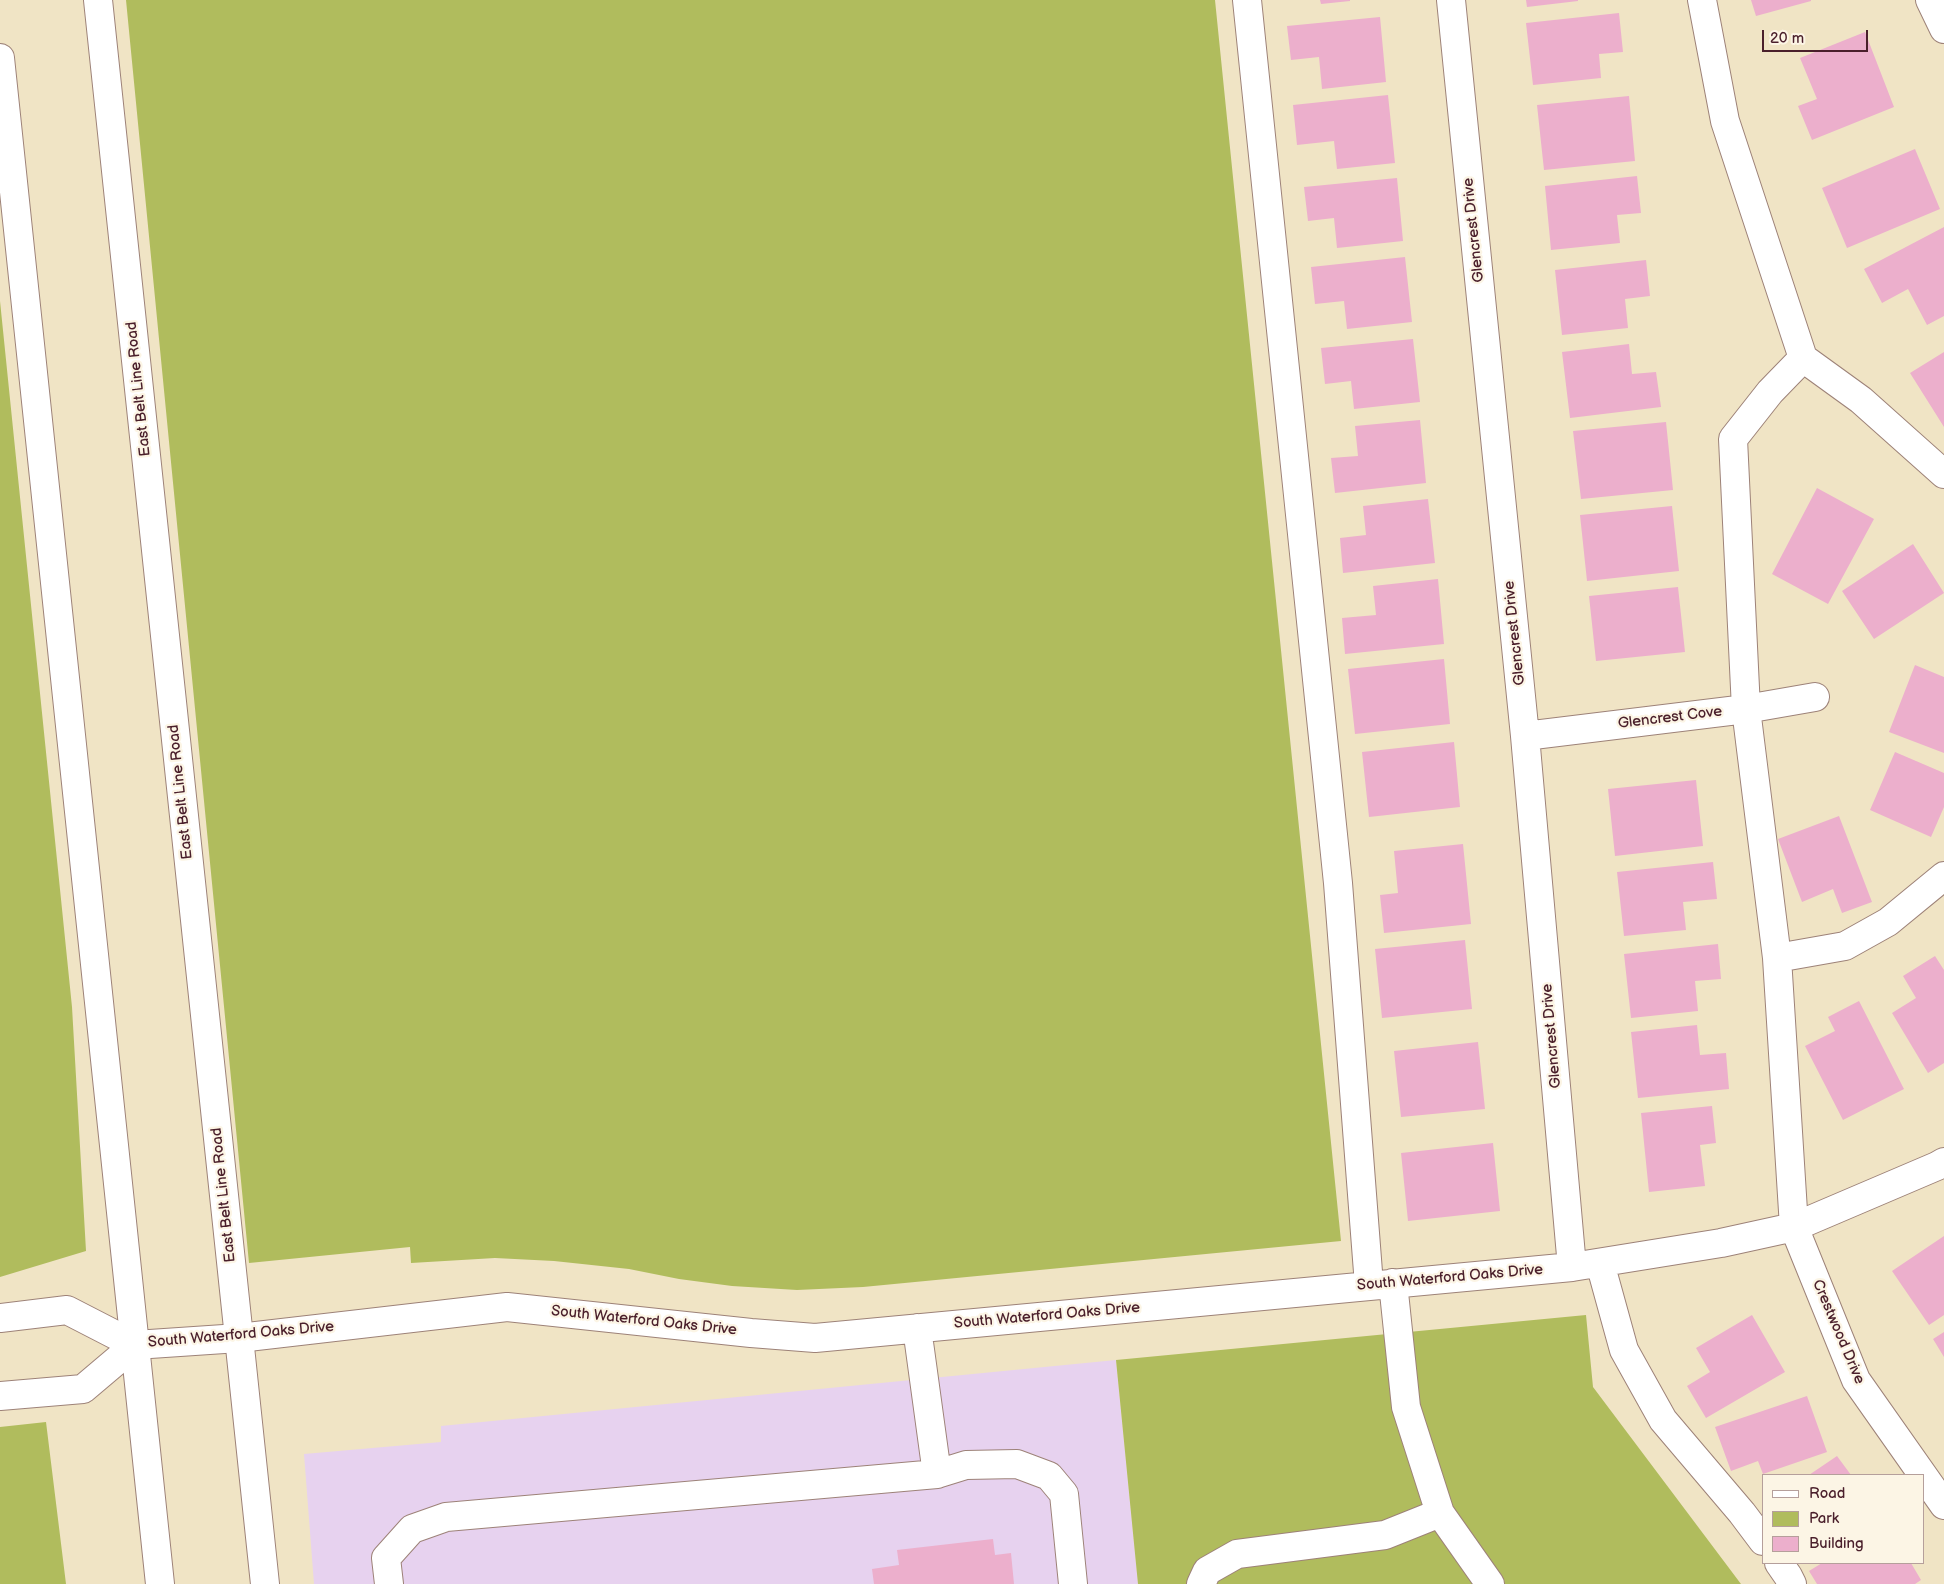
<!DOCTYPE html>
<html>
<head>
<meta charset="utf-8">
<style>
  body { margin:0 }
  #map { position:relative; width:1944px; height:1584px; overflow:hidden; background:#f0e4c5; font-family:"Balsamiq Sans",sans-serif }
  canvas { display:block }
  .legend { position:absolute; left:1762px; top:1474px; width:162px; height:90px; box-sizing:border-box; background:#fcf5e5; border:1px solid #b59f9b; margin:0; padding:6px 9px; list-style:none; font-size:15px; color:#4a1f2b }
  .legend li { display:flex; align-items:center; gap:10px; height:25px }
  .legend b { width:25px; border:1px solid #b59f9b }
  .scale { position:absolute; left:1762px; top:30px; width:106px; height:22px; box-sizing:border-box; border:2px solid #4a1f2b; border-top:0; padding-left:6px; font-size:15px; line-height:18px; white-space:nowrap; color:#4a1f2b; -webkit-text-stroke:4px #fcf5e5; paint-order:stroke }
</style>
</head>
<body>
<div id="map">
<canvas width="1944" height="1584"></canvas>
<ul class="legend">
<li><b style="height:6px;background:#fff"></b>Road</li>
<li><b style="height:14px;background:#b0bc5d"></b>Park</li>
<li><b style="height:14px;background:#ecafcc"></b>Building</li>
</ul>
<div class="scale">20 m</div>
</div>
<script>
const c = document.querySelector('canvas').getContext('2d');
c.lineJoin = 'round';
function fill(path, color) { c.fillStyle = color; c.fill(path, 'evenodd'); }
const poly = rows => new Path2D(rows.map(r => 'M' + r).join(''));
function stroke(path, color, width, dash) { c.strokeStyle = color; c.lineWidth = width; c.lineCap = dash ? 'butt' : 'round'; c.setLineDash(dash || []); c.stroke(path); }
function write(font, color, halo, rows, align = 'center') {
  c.font = font + ' "Balsamiq Sans",sans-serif'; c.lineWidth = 4.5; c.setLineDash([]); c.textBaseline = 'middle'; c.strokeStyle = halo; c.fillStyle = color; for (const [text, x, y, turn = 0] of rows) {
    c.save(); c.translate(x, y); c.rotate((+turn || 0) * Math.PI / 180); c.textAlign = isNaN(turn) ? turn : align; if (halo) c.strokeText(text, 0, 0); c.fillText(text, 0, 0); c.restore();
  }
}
fill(poly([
  [1116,1360,1138,1584,314,1584,304,1454,441,1442,441,1426]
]), '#e7d2ef');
fill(poly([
  [126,0,1215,0,1341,1241,863,1287,797,1290,732,1286,679,1279,629,1269,554,1261,495,1258,411,1263,410,1247,249,1263],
  [0,301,72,1007,86,1251,0,1277],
  [1586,1315,1593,1387,1741,1584,1138,1584,1116,1360],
  [46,1422,66,1584,0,1584,0,1427]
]), '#b0bc5d');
fill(poly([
  [1320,0,1350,0,1350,1,1321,4],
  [1526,0,1578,0,1578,1,1527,7],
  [1751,0,1811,0,1811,1,1756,16],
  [1619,13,1623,52,1599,54,1601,78,1533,85,1526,23],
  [1380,17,1386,82,1322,89,1319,57,1291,60,1287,26],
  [1865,32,1894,107,1812,140,1798,106,1817,99,1800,58],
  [1388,95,1395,163,1337,169,1334,141,1297,145,1293,105],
  [1629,96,1635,161,1544,170,1537,105],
  [1915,149,1940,209,1847,248,1822,188],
  [1637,176,1641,213,1617,215,1620,243,1551,250,1545,186],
  [1397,178,1403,241,1337,248,1334,218,1308,221,1304,187],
  [1944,227,1944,316,1927,325,1908,289,1882,303,1864,269],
  [1405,257,1412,322,1347,329,1344,301,1315,304,1311,267],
  [1646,260,1650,296,1625,299,1628,328,1562,335,1555,270],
  [1413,339,1420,402,1354,409,1351,381,1325,384,1321,348],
  [1629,344,1632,374,1656,372,1661,407,1570,418,1562,352],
  [1944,352,1944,427,1910,373],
  [1420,420,1426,483,1335,493,1331,458,1358,456,1355,426],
  [1666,422,1673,490,1581,499,1573,431],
  [1817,488,1874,519,1828,604,1772,574],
  [1428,499,1435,563,1343,573,1340,538,1366,535,1363,506],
  [1672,506,1679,571,1587,581,1580,515],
  [1913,544,1944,593,1874,639,1842,591],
  [1438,579,1444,644,1345,654,1342,618,1376,615,1373,586],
  [1678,587,1685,652,1596,661,1589,596],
  [1444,659,1450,724,1355,734,1348,669],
  [1915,665,1944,677,1944,753,1889,732],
  [1454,742,1460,807,1369,817,1362,752],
  [1895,752,1944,773,1944,807,1931,837,1870,810],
  [1696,780,1703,846,1615,856,1608,789],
  [1839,816,1872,902,1842,913,1833,889,1802,902,1778,839],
  [1463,844,1471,924,1384,933,1380,895,1398,893,1394,851],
  [1713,862,1717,899,1683,902,1686,930,1624,936,1617,872],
  [1465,940,1472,1009,1382,1018,1375,949],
  [1718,944,1721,979,1695,981,1698,1011,1631,1018,1624,954],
  [1935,956,1944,970,1944,1063,1928,1073,1892,1013,1916,998,1903,976],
  [1859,1001,1904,1089,1843,1120,1805,1046,1835,1031,1828,1017],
  [1697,1025,1700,1055,1726,1053,1729,1089,1638,1098,1631,1032],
  [1478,1042,1485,1109,1401,1117,1394,1051],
  [1712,1106,1716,1143,1700,1145,1705,1186,1649,1192,1641,1113],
  [1493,1143,1500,1211,1408,1221,1401,1153],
  [1944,1236,1944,1315,1929,1325,1892,1271],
  [1752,1315,1785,1372,1706,1418,1687,1386,1710,1372,1696,1348],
  [1944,1332,1944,1357,1933,1339],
  [1807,1396,1827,1452,1763,1474,1758,1461,1731,1471,1715,1427],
  [1837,1456,1851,1475,1809,1475],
  [993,1539,995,1555,1011,1553,1014,1584,874,1584,872,1569,899,1565,897,1550],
  [1822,1563,1911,1563,1921,1580,1915,1584,1817,1584,1809,1571]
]), '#ecafcc');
const minor = poly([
  [1247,0,1338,883,1369,1285],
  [1451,0,1525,736,1572,1267],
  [1702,0,1725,121,1803,358,1770,392,1733,439,1746,709,1777,958,1794,1227,1856,1380,1944,1505],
  [1930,0,1944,29],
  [1803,358,1861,400,1944,474],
  [1525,736,1746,709,1815,697],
  [1777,958,1845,946,1888,922,1944,876],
  [1600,1263,1624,1350,1663,1420,1742,1513,1763,1541],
  [1393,1283,1406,1407,1440,1513,1490,1584],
  [0,1318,67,1310,135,1345],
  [917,1328,937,1474,966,1465,1017,1464,1049,1476,1064,1494,1073,1584],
  [135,1345,239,1338,507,1307,751,1333,815,1338,1572,1267,1721,1243,1794,1227,1937,1166,1944,1162],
  [0,1396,83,1389,135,1345],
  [1779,1563,1788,1576,1792,1584],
  [389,1584,386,1558,412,1529,446,1517,937,1474],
  [1201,1584,1207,1571,1237,1554,1385,1535,1440,1513]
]);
const major = poly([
  [98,0,265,1584],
  [0,58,160,1584]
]);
stroke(minor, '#9d8278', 30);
stroke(major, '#9d8278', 30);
stroke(minor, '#fff', 28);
stroke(major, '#fff', 28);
write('15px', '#4a1f2b', '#fcf5e5', [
  ["Glencrest Drive",1474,230,-96],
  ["East Belt Line Road",139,389,-96],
  ["Glencrest Drive",1515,633,-96],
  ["Glencrest Cove",1670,718,-7],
  ["East Belt Line Road",181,792,-96],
  ["Glencrest Drive",1552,1036,-95],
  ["East Belt Line Road",224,1195,-96],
  ["South Waterford Oaks Drive",1450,1278,-5],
  ["South Waterford Oaks Drive",1047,1316,-5],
  ["South Waterford Oaks Drive",644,1321,6],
  ["Crestwood Drive",1838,1332,67],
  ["South Waterford Oaks Drive",241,1335,-5]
]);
</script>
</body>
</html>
